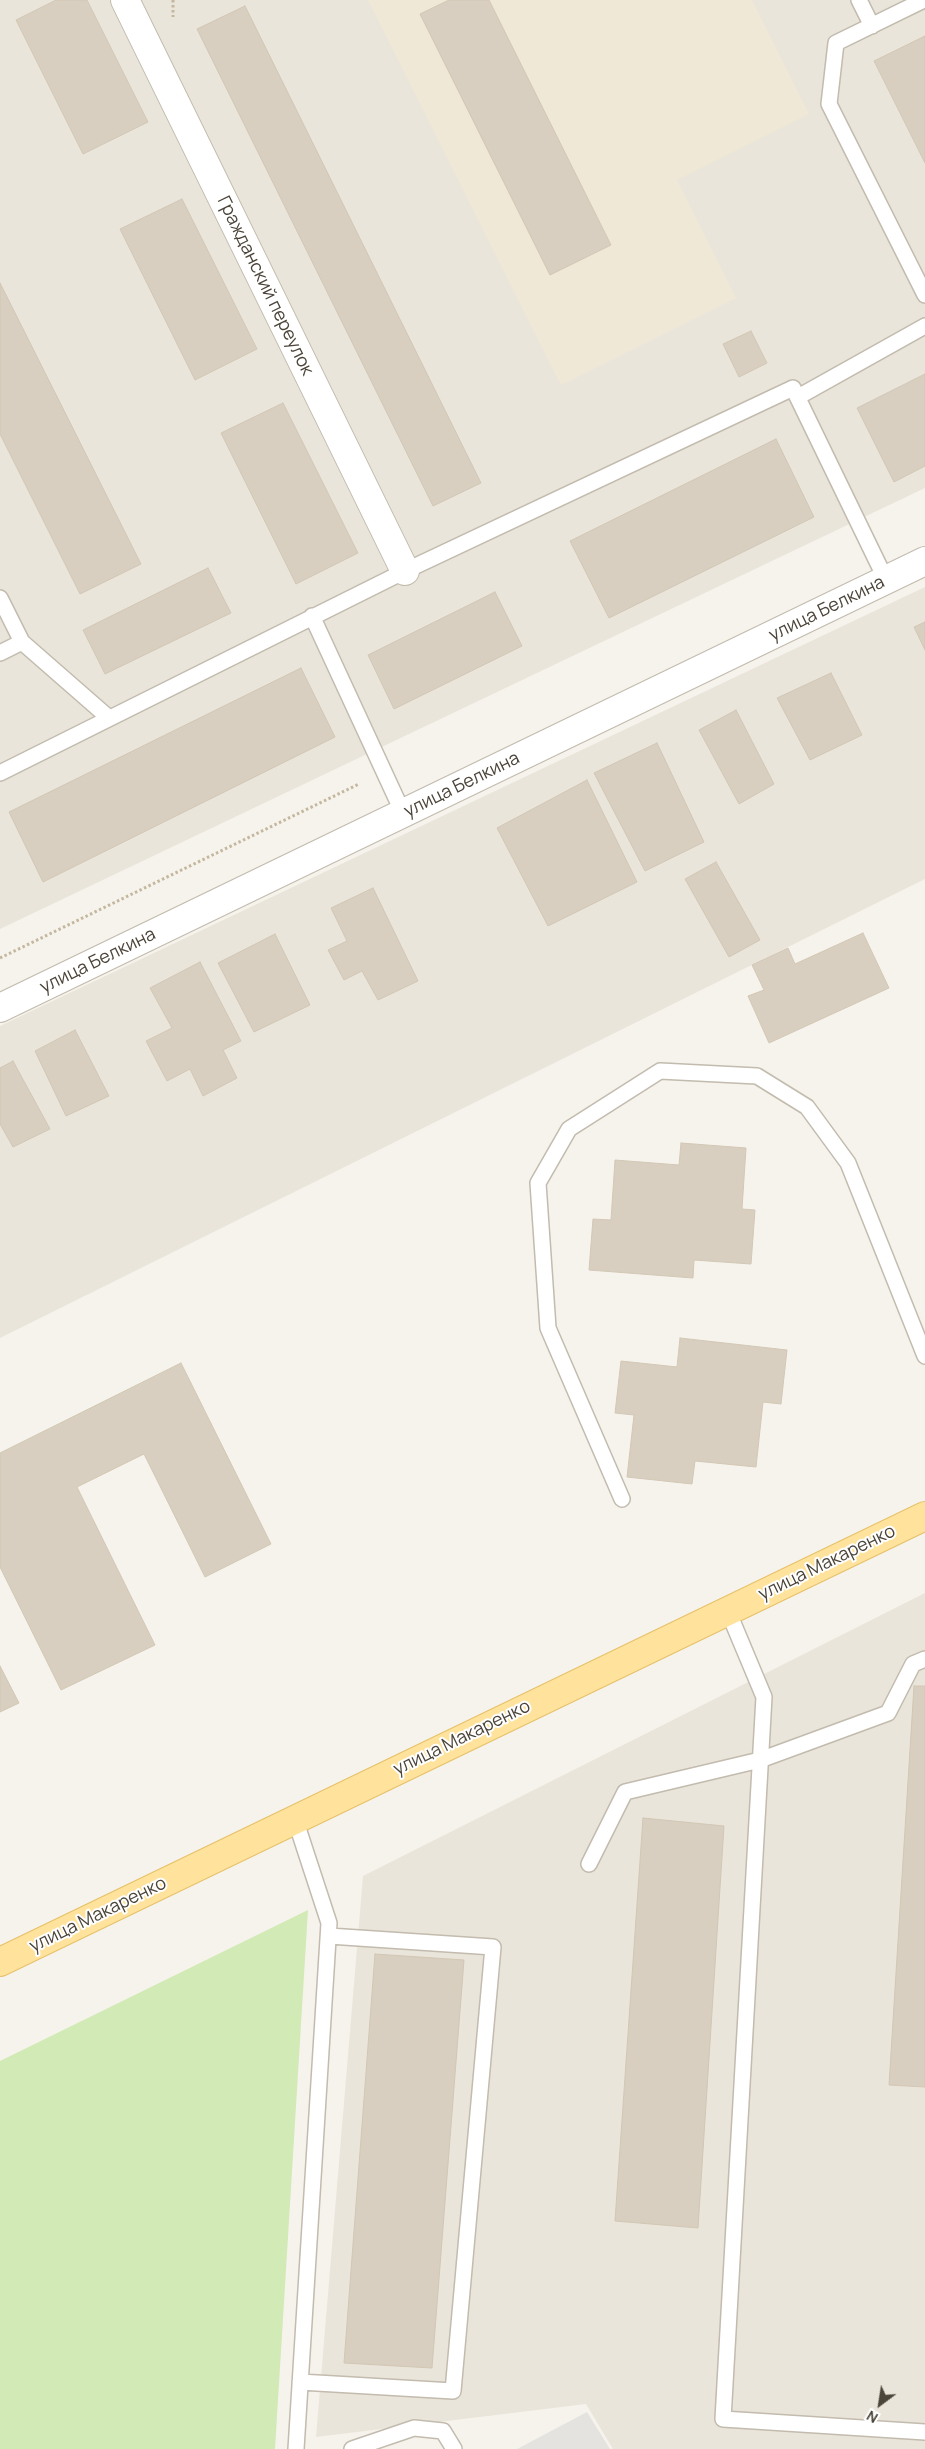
<!DOCTYPE html>
<html>
<head>
<meta charset="utf-8">
<style>
  body { margin:0 }
  #map { position:relative; width:925px; height:2449px; overflow:hidden; background:#f6f3ec; font-family:Manrope,sans-serif }
  canvas { display:block }
  .north { position:absolute; left:855px; top:2379px; width:50px; height:50px; -webkit-text-stroke:4px #fff; paint-order:stroke; rotate:211deg; font-size:14px; font-weight:700; line-height:20px; text-align:center; color:#4b4439 }
  .north::after { content:''; display:block; margin:auto; width:18px; height:22px; background:#4b4439; clip-path:polygon(50% 0,100% 100%,50% 72%,0 100%) }
</style>
</head>
<body>
<div id="map">
<canvas width="925" height="2449"></canvas>
<div class="north">N</div>
</div>
<script>
const c = document.querySelector('canvas').getContext('2d');
c.lineJoin = 'round';
function fill(path, color) { c.fillStyle = color; c.fill(path, 'evenodd'); }
const poly = rows => new Path2D(rows.map(r => 'M' + r).join(''));
function stroke(path, color, width, dash) { c.strokeStyle = color; c.lineWidth = width; c.lineCap = dash ? 'butt' : 'round'; c.setLineDash(dash || []); c.stroke(path); }
function write(font, color, halo, rows, align = 'center') {
  c.font = font + ' Manrope,sans-serif'; c.lineWidth = 4; c.setLineDash([]); c.textBaseline = 'middle'; c.strokeStyle = halo; c.fillStyle = color; for (const [text, x, y, turn = 0] of rows) {
    c.save(); c.translate(x, y); c.rotate((+turn || 0) * Math.PI / 180); c.textAlign = isNaN(turn) ? turn : align; if (halo) c.strokeText(text, 0, 0); c.fillText(text, 0, 0); c.restore();
  }
}
fill(poly([
  [0,0,925,0,925,488,0,929],
  [925,587,925,879,0,1338,0,1026],
  [925,1593,925,2449,613,2449,586,2404,316,2437,363,1876]
]), '#eae5da');
fill(poly([
  [368,0,752,0,809,114,677,180,736,298,561,385]
]), '#efe8d6');
fill(poly([
  [308,1910,275,2449,0,2449,0,2061]
]), '#d2eab5');
fill(poly([
  [587,2412,610,2449,517,2449]
]), '#e5e3e0');
const building = poly([
  [56,0,87,0,148,122,83,154,16,20,56,0],
  [449,0,489,0,611,245,550,275,420,14,449,0],
  [245,6,481,483,433,506,197,29,245,6],
  [925,36,925,163,874,61,925,36],
  [182,199,257,349,195,380,120,229,182,199],
  [0,283,141,564,80,594,0,434,0,283],
  [751,331,767,363,739,377,723,344,751,331],
  [925,374,925,466,894,482,857,408,925,374],
  [283,403,358,553,296,584,221,433,283,403],
  [776,439,814,517,609,618,570,541,776,439],
  [208,568,231,613,105,674,83,630,208,568],
  [495,592,522,646,394,709,368,655,495,592],
  [925,622,925,650,914,627,925,622],
  [301,668,335,737,43,882,9,812,301,668],
  [831,673,862,735,810,760,777,698,831,673],
  [736,710,774,784,739,804,699,730,736,710],
  [657,743,704,842,645,871,594,773,657,743],
  [587,780,637,882,548,926,497,828,587,780],
  [716,862,760,940,729,957,685,879,716,862],
  [373,888,418,981,378,1000,362,971,344,980,328,950,347,941,331,908,373,888],
  [863,933,889,988,769,1043,748,996,764,990,752,965,788,948,795,964,863,933],
  [275,934,310,1005,254,1032,218,963,275,934],
  [200,962,241,1041,223,1050,237,1078,203,1096,190,1069,167,1081,146,1041,172,1028,150,988,200,962],
  [75,1030,109,1096,66,1116,35,1051,75,1030],
  [13,1061,50,1129,13,1147,0,1124,0,1068,13,1061],
  [681,1143,746,1148,742,1209,755,1210,751,1264,694,1260,693,1278,589,1270,593,1219,611,1220,615,1160,679,1165,681,1143],
  [680,1338,787,1350,781,1404,763,1402,756,1467,695,1461,692,1484,627,1477,634,1415,615,1413,621,1361,677,1367,680,1338],
  [181,1363,271,1544,205,1577,144,1454,77,1487,155,1645,61,1690,0,1567,0,1453,181,1363],
  [0,1666,19,1703,0,1712,0,1666],
  [914,1686,925,1686,925,2087,889,2085,914,1686],
  [643,1818,724,1826,698,2228,615,2221,643,1818],
  [375,1954,464,1960,432,2368,344,2363,375,1954]
]);
fill(building, '#d8cfc1');
stroke(building, '#d3c7b4', 1);
const lane = poly([
  [859,0,872,26],
  [924,0,836,43,829,104,925,295],
  [798,397,925,326],
  [0,598,22,642,0,653],
  [312,616,403,813],
  [22,642,109,718],
  [0,773,405,571,793,388,886,580],
  [622,1499,548,1328,538,1183,569,1129,660,1071,757,1076,807,1107,848,1163,925,1356],
  [728,1611,764,1697,723,2419,925,2432],
  [295,1819,329,1923,296,2449],
  [589,1864,625,1792,760,1760,888,1713,913,1664,925,1659],
  [300,2382,453,2391,493,1947,329,1936],
  [352,2449,414,2428,443,2431,454,2449]
]);
const street = poly([
  [125,0,405,571],
  [0,1008,925,561]
]);
const primary = poly([
  [0,1962,925,1516]
]);
stroke(lane, '#c2bbae', 18);
stroke(street, '#c2bbae', 30);
stroke(primary, '#e6c16a', 30);
stroke(poly([
  [173,0,173,17],
  [0,958,359,784]
]), '#c4b79f', 3, [2.5, 2.5]);
stroke(lane, '#fff', 15);
stroke(street, '#fff', 28);
stroke(primary, '#ffe39c', 28);
write('18px', '#4b4439', '#fff', [
  ["Гражданский переулок",265,286,64],
  ["улица Белкина",827,609,-26],
  ["улица Белкина",462,785,-26],
  ["улица Белкина",98,961,-26],
  ["улица Макаренко",827,1563,-26],
  ["улица Макаренко",462,1738,-26],
  ["улица Макаренко",98,1915,-26]
]);
</script>
</body>
</html>
